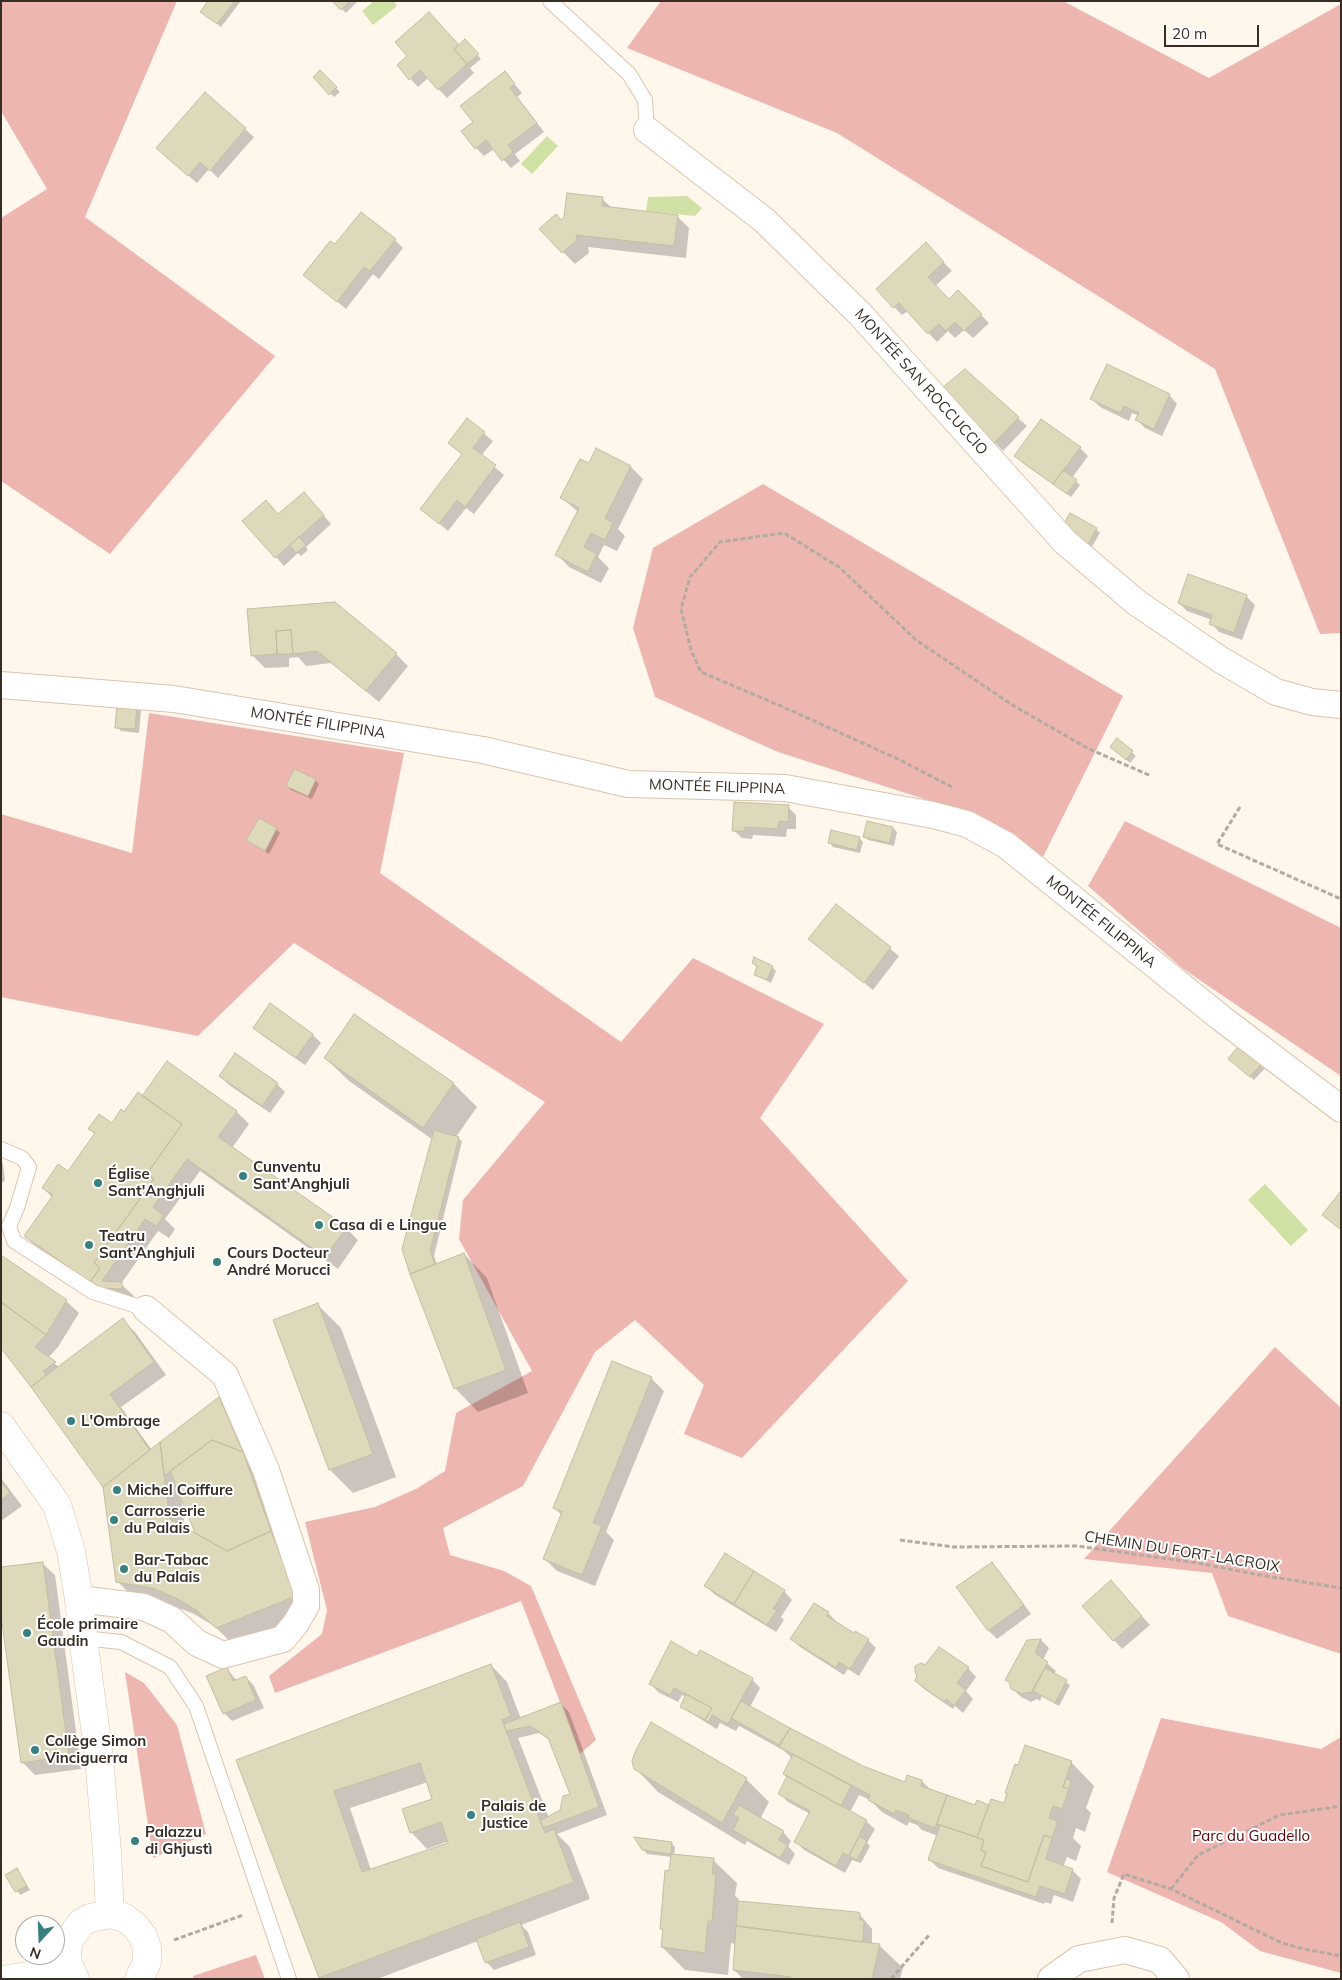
<!DOCTYPE html>
<html>
<head>
<meta charset="utf-8">
<style>
  body { margin:0 }
  #map { position:relative; width:1342px; height:1980px; overflow:hidden; background:#fff6ec; font-family:Mulish,sans-serif }
  canvas { display:block }
  .frame { position:absolute; inset:0; border:2px solid #362e25; pointer-events:none }
  .north { position:absolute; left:15px; top:1915px; width:50px; height:50px; box-sizing:border-box; background:#fff; border:1px solid #afaba8; border-radius:50%; rotate:200deg; font-size:14px; font-weight:700; line-height:20px; text-align:center; color:#362e25 }
  .north::after { content:''; display:block; margin:auto; width:18px; height:22px; background:#39817f; clip-path:polygon(50% 0,100% 100%,50% 72%,0 100%) }
  .scale { position:absolute; left:1164px; top:25px; width:95px; height:22px; box-sizing:border-box; border:2px solid #362e25; border-top:0; padding-left:6px; font-size:15px; line-height:18px; white-space:nowrap; color:#362e25; -webkit-text-stroke:4px #fff; paint-order:stroke }
</style>
</head>
<body>
<div id="map">
<canvas width="1342" height="1980"></canvas>
<div class="frame"></div>
<div class="north">N</div>
<div class="scale">20 m</div>
</div>
<script>
const c = document.querySelector('canvas').getContext('2d');
c.lineJoin = 'round';
function fill(path, color) { c.fillStyle = color; c.fill(path, 'evenodd'); }
const poly = rows => new Path2D(rows.map(r => 'M' + r).join(''));
function stroke(path, color, width, dash) { c.strokeStyle = color; c.lineWidth = width; c.lineCap = dash ? 'butt' : 'round'; c.setLineDash(dash || []); c.stroke(path); }
function write(font, color, halo, rows, align = 'center') {
  c.font = font + ' Mulish,sans-serif'; c.lineWidth = 4; c.setLineDash([]); c.textBaseline = 'middle'; c.strokeStyle = halo; c.fillStyle = color; for (const [text, x, y, turn = 0] of rows) {
    c.save(); c.translate(x, y); c.rotate((+turn || 0) * Math.PI / 180); c.textAlign = isNaN(turn) ? turn : align; if (halo) c.strokeText(text, 0, 0); c.fillText(text, 0, 0); c.restore();
  }
}
fill(poly([
  [1,1,177,1,85,217,275,356,110,554,1,481,1,218,47,189,1,111],
  [661,1,1063,1,1209,78,1341,4,1341,633,1320,634,1215,369,837,133,627,48],
  [763,484,1123,696,1043,857,946,806,778,752,655,697,633,628,653,548],
  [149,713,404,753,380,873,621,1042,693,958,824,1024,760,1118,908,1281,742,1458,684,1434,704,1385,635,1320,595,1352,523,1486,443,1528,450,1555,504,1571,531,1586,596,1740,580,1754,521,1601,275,1693,269,1676,322,1634,327,1610,305,1522,375,1507,416,1489,445,1471,456,1413,532,1371,459,1239,463,1200,545,1102,294,943,198,1036,1,997,1,814,132,853],
  [1125,821,1341,928,1341,1076,1182,968,1088,886],
  [1275,1347,1341,1408,1341,1654,1228,1616,1212,1573,1084,1559],
  [125,1672,144,1683,177,1725,206,1834,153,1858],
  [1161,1718,1321,1749,1341,1737,1341,1973,1260,1951,1221,1922,1107,1872],
  [256,1955,265,1979,194,1979,193,1976]
]), '#eeb6b1');
fill(poly([
  [374,1,394,1,397,6,373,25,362,11],
  [547,136,558,146,532,174,521,164],
  [687,196,702,208,695,216,646,211,648,197],
  [1265,1184,1308,1230,1291,1246,1248,1200]
]), '#d0e1a5');
fill(poly([
  [210,1,241,1,221,27,205,15],
  [334,1,356,1,357,2,346,13],
  [465,41,481,59,470,68,474,73,447,98,428,78,418,87,398,65,409,56,459,46],
  [320,72,340,92,334,97,314,77],
  [505,73,522,93,517,97,544,132,515,154,520,161,511,168,494,149,484,156,476,148,474,122],
  [205,94,254,137,218,178,209,169,197,183,166,157],
  [602,199,612,208,677,216,689,228,686,258,588,247,589,253,575,264,563,252,561,221],
  [395,240,403,248,379,279,373,274,346,309,305,275,335,246],
  [926,244,952,271,935,286,949,300,958,292,989,323,973,338,964,330,955,338,948,331,937,342,908,311,902,315,877,290],
  [965,371,1027,426,1003,451,943,389],
  [1169,395,1177,404,1162,436,1145,428,1137,420,1139,416,1132,413,1129,421,1100,407,1092,399],
  [467,420,493,441,481,456,504,475,474,514,466,508,448,531,422,509,463,455,449,443],
  [1080,448,1088,456,1072,478,1080,485,1071,497,1024,464,1016,456],
  [597,450,631,467,643,479,618,529,625,536,617,551,604,545,598,557,609,568,601,583,569,567,557,554,578,512,562,498,589,465],
  [266,502,279,515,312,502,331,524,306,547,308,550,301,556,298,553,284,566,244,521],
  [1063,529,1096,529,1100,533,1088,553],
  [1246,596,1255,605,1242,640,1219,632,1211,623,1212,620,1187,611,1179,603],
  [248,610,396,654,408,666,379,702,331,663,306,666,298,657,289,658,289,667,265,668,252,655],
  [137,707,141,711,139,733,121,731,117,727],
  [1118,740,1136,756,1130,763,1116,751],
  [315,780,319,784,312,799,291,790,288,786],
  [788,807,796,815,796,829,787,829,786,837,753,835,752,839,742,838,733,830],
  [867,822,893,828,897,832,894,846,868,840,864,836],
  [276,829,280,833,269,854,248,840],
  [859,838,863,842,860,853,833,847,830,843],
  [836,905,899,956,873,990,810,939],
  [753,963,772,967,776,971,771,983,755,974,757,967],
  [354,1015,454,1084,477,1107,456,1137,462,1141,434,1256,437,1265,464,1254,487,1278,528,1393,478,1412,455,1388,403,1249,433,1140,349,1081,325,1058],
  [254,1028,313,1035,321,1043,305,1065,263,1036],
  [1233,1062,1261,1064,1265,1068,1254,1080],
  [220,1076,277,1084,285,1092,270,1113,229,1085],
  [143,1097,236,1111,249,1124,232,1148,346,1228,358,1240,338,1269,200,1171,165,1219,175,1229,169,1238,158,1231,121,1284,134,1296,134,1301,111,1300,42,1253,26,1236,53,1198,43,1188,68,1173,96,1134,90,1129,112,1124],
  [1,1162,3,1164,5,1181,1,1183],
  [66,1301,79,1313,58,1347,48,1358,59,1367,123,1320,135,1332,166,1375,121,1407,152,1450,218,1399,227,1407,312,1613,233,1644,214,1626,194,1614,169,1604,134,1598,117,1581,104,1487,1,1346],
  [181,1496,196,1532,201,1537,185,1529],
  [318,1305,341,1328,396,1477,353,1493,330,1470],
  [651,1378,664,1391,606,1532,614,1540,595,1586,557,1571,544,1558,562,1515,554,1508],
  [1,1478,22,1506,1,1521],
  [42,1563,55,1575,81,1769,35,1775,23,1763],
  [992,1563,1000,1572,1031,1614,997,1639,989,1631,958,1588],
  [706,1586,784,1591,792,1600,781,1617,784,1620,776,1632,714,1594],
  [1119,1590,1150,1625,1122,1649,1084,1606],
  [828,1613,836,1621,835,1623,855,1635,868,1640,876,1648,859,1676,848,1669,844,1675,800,1647,792,1639],
  [1041,1640,1049,1648,1043,1660,1056,1671,1054,1674,1070,1685,1059,1706,1042,1696,1040,1701,1037,1699,1031,1702,1021,1697,1012,1688,1028,1641],
  [939,1649,968,1668,976,1677,966,1691,973,1699,963,1713,955,1706,953,1709,924,1689,916,1681],
  [701,1652,752,1679,760,1688,750,1707,863,1767,906,1783,922,1781,932,1791,976,1806,1004,1805,1071,1762,1094,1786,1086,1808,1091,1813,1085,1832,1076,1828,1073,1838,1081,1846,1076,1861,1067,1857,1063,1867,1073,1871,1081,1879,1073,1902,1054,1895,1051,1904,1045,1902,1044,1904,938,1868,930,1860,938,1836,922,1830,917,1825,909,1822,907,1826,882,1812,870,1800,859,1795,850,1812,866,1821,875,1829,867,1843,870,1846,861,1863,852,1860,845,1873,804,1850,796,1842,810,1814,788,1802,780,1794,788,1777,784,1774,792,1758,783,1750,739,1726,736,1731,720,1723,717,1729,715,1728,681,1707,686,1697,682,1695,678,1702,658,1692,650,1683,698,1658],
  [491,1665,507,1682,521,1719,561,1704,569,1712,607,1815,557,1834,570,1847,590,1899,521,1925,528,1932,536,1955,494,1970,486,1962,478,1941,377,1979,321,1979,237,1761],
  [539,1733,551,1741,571,1794,561,1810,549,1818,518,1738],
  [428,1782,434,1800,411,1832,427,1849,449,1841,450,1844,371,1870,350,1808],
  [227,1669,237,1681,246,1677,254,1686,264,1708,232,1721,224,1713],
  [635,1768,746,1779,769,1802,760,1819,783,1832,791,1841,788,1846,795,1854,789,1865,747,1841,745,1845,658,1792],
  [671,1843,675,1847,674,1856,713,1860,737,1883,735,1896,739,1899,738,1902,859,1914,872,1929,872,1944,879,1945,903,1968,900,1979,743,1979,734,1970,736,1944,731,1943,728,1975,685,1970,662,1947,664,1932,661,1929,672,1857,647,1854,643,1849],
  [17,1870,30,1890,20,1895,7,1875]
]), '#0003');
const building = poly([
  [208,1,235,1,217,24,200,12,208,1],
  [332,1,350,1,341,10,332,1],
  [429,12,459,45,454,49,467,64,438,90,420,70,409,80,397,65,407,56,395,42,429,12],
  [465,39,479,54,467,64,454,49,465,39],
  [320,70,337,87,329,95,313,77,320,70],
  [505,71,515,84,510,88,537,123,508,145,513,152,502,161,486,140,475,149,461,131,473,122,460,106,505,71],
  [205,92,246,128,210,171,200,162,188,176,156,148,205,92],
  [567,193,603,197,602,206,678,215,674,246,576,235,577,240,562,253,539,229,556,214,561,220,564,217,567,193],
  [361,212,396,239,370,271,364,267,337,302,303,275,330,241,335,244,361,212],
  [926,242,944,262,928,277,949,299,958,290,982,314,964,331,955,322,946,331,939,324,928,334,899,303,893,308,876,289,926,242],
  [1107,364,1170,394,1154,429,1135,420,1139,413,1124,406,1120,413,1090,399,1107,364],
  [965,369,1019,417,994,443,942,388,965,369],
  [467,418,485,432,473,448,496,465,465,507,457,500,439,524,420,509,462,454,448,443,467,418],
  [1041,419,1081,447,1053,484,1014,456,1041,419],
  [596,448,631,466,605,518,613,523,605,540,591,533,584,547,597,554,588,572,555,555,579,508,560,498,580,459,589,463,596,448],
  [1063,470,1077,480,1067,494,1053,484,1063,470],
  [304,492,324,515,275,558,242,521,266,500,278,514,304,492],
  [1070,513,1097,528,1084,551,1061,529,1070,513],
  [299,537,306,545,296,553,290,545,299,537],
  [1188,574,1247,595,1234,633,1209,624,1212,615,1178,603,1188,574],
  [335,602,397,653,366,691,317,651,293,654,291,630,276,631,277,654,251,656,247,609,335,602],
  [291,630,293,654,277,654,276,631,291,630],
  [117,704,137,706,135,729,115,728,117,704],
  [1117,738,1133,751,1126,760,1110,747,1117,738],
  [294,769,316,779,308,796,286,786,294,769],
  [734,802,789,805,788,822,779,821,778,829,745,827,745,831,732,831,734,802],
  [259,818,277,828,265,851,246,840,259,818],
  [867,821,893,827,890,843,863,837,867,821],
  [831,830,860,837,857,850,828,843,831,830],
  [836,904,891,947,864,983,808,939,836,904],
  [754,957,773,966,767,980,754,975,757,966,752,963,754,957],
  [270,1003,313,1034,296,1058,253,1028,270,1003],
  [354,1014,454,1083,423,1128,324,1058,354,1014],
  [1240,1044,1262,1063,1250,1077,1228,1059,1240,1044],
  [235,1053,278,1083,262,1106,219,1076,235,1053],
  [167,1061,237,1111,218,1137,347,1227,325,1257,187,1159,153,1207,163,1215,160,1221,156,1226,145,1219,102,1281,122,1282,122,1289,97,1288,90,1282,100,1268,94,1263,154,1179,147,1174,182,1124,142,1096,167,1061],
  [138,1092,182,1124,147,1174,154,1179,94,1263,100,1268,90,1282,24,1236,53,1195,42,1188,58,1164,68,1171,95,1133,88,1129,99,1114,112,1123,121,1109,124,1112,138,1092],
  [434,1130,459,1137,430,1251,435,1264,410,1274,402,1249,434,1130],
  [1341,1191,1341,1228,1340,1229,1322,1215,1341,1191],
  [464,1253,506,1370,454,1389,410,1274,464,1253],
  [1,1255,67,1300,46,1335,1,1302,1,1255],
  [1,1302,46,1335,35,1347,56,1362,43,1371,46,1375,31,1387,1,1348,1,1302],
  [318,1303,373,1454,329,1470,273,1320,318,1303],
  [123,1318,154,1362,110,1394,150,1450,103,1487,31,1387,123,1318],
  [612,1361,652,1377,593,1523,602,1526,582,1575,543,1559,562,1512,553,1508,612,1361],
  [219,1397,243,1452,212,1440,164,1476,160,1442,219,1397],
  [212,1440,243,1452,271,1531,227,1551,195,1533,170,1471,212,1440],
  [160,1442,170,1519,227,1551,271,1531,296,1596,216,1628,196,1610,176,1598,152,1588,116,1582,103,1487,160,1442],
  [1,1481,10,1493,1,1500,1,1481],
  [725,1553,754,1571,734,1604,704,1586,725,1553],
  [43,1562,69,1756,21,1763,1,1615,1,1567,43,1562],
  [992,1562,1024,1605,988,1631,956,1587,992,1562],
  [754,1571,785,1590,773,1609,777,1610,767,1625,734,1604,754,1571],
  [1111,1580,1142,1616,1113,1641,1082,1606,1111,1580],
  [814,1603,829,1612,827,1616,854,1633,855,1631,869,1639,850,1669,839,1662,836,1668,790,1639,814,1603],
  [1041,1639,1035,1653,1048,1662,1031,1693,1028,1692,1022,1694,1011,1689,1009,1682,1005,1680,1027,1640,1041,1639],
  [671,1641,697,1656,700,1650,753,1678,728,1724,712,1715,709,1722,705,1720,712,1708,674,1688,670,1695,649,1684,671,1641],
  [939,1647,969,1667,957,1683,966,1690,954,1706,946,1699,944,1702,915,1681,917,1675,915,1673,915,1666,921,1663,925,1665,939,1647],
  [491,1664,511,1716,502,1720,545,1833,554,1829,574,1882,319,1978,236,1760,491,1664],
  [420,1763,432,1799,402,1809,410,1833,441,1822,448,1843,362,1872,334,1791,420,1763],
  [227,1667,233,1681,246,1676,256,1700,223,1714,206,1676,227,1667],
  [1045,1668,1067,1680,1055,1703,1033,1691,1045,1668],
  [686,1694,712,1708,705,1720,680,1707,686,1694],
  [741,1701,790,1728,779,1745,731,1718,741,1701],
  [561,1702,599,1807,543,1828,540,1821,560,1810,563,1796,570,1794,548,1738,530,1726,506,1731,504,1724,561,1702],
  [651,1722,747,1778,722,1823,634,1769,632,1761,635,1752,651,1722],
  [790,1728,863,1766,905,1782,907,1775,922,1780,921,1786,947,1795,935,1828,908,1818,909,1815,896,1810,894,1814,868,1800,870,1795,779,1747,790,1728],
  [1025,1745,1072,1761,1063,1787,1069,1789,1062,1809,1053,1806,1049,1818,1058,1821,1052,1838,1044,1835,1028,1882,981,1866,986,1852,981,1850,984,1840,977,1837,991,1799,1004,1803,1007,1793,1005,1793,1015,1764,1018,1765,1025,1745],
  [793,1754,851,1786,841,1806,783,1774,793,1754],
  [787,1776,867,1820,849,1856,843,1853,836,1866,794,1842,810,1811,778,1794,787,1776],
  [1066,1779,1071,1781,1069,1789,1063,1787,1066,1779],
  [947,1795,975,1805,977,1800,989,1805,977,1837,937,1824,947,1795],
  [739,1805,784,1831,779,1840,788,1845,780,1858,733,1830,739,1818,733,1815,739,1805],
  [940,1825,984,1840,981,1850,986,1852,981,1866,1028,1882,1044,1835,1052,1838,1046,1859,1073,1869,1065,1894,1040,1886,1036,1897,928,1860,940,1825],
  [859,1836,867,1841,857,1860,849,1856,859,1836],
  [634,1837,672,1842,671,1854,642,1850,634,1837],
  [671,1854,714,1858,712,1874,716,1874,712,1921,708,1921,705,1953,661,1947,663,1929,660,1929,665,1870,669,1871,671,1854],
  [17,1868,27,1886,15,1892,5,1875,17,1868],
  [738,1901,857,1912,860,1913,860,1920,864,1920,863,1942,736,1926,738,1901],
  [520,1922,529,1947,485,1963,476,1939,520,1922],
  [736,1926,880,1944,872,1979,791,1979,791,1977,733,1970,736,1926]
]);
fill(building, '#dfd9bc');
stroke(building, '#c4bda1', 1);
const service = poly([
  [550,1,629,74,645,100,647,130],
  [1,1149,22,1158,29,1167,17,1208,9,1226,14,1241,93,1292,146,1309],
  [83,1638,121,1642,170,1667,196,1706,289,1979]
]);
const minor = poly([
  [647,130,764,220,860,314,1065,542,1137,603,1221,660,1276,692,1312,702,1341,705],
  [1,685,174,699,483,750,628,784,785,788,933,815,967,824,1006,845,1221,1018,1341,1109],
  [79,1599,144,1607,172,1620,197,1643,223,1655,283,1639,296,1623,306,1606,306,1590,266,1470,225,1375,146,1309],
  [1051,1979,1079,1959,1125,1950,1160,1960,1176,1979]
]);
const tertiary = poly([
  [8,1979,28,1976,55,1966,67,1952]
]);
const secondary = poly([
  [1,1426,57,1505,71,1551,79,1599,83,1638,99,1757,107,1852,110,1914],
  [75,1979,68,1964,67,1952,69,1940,81,1923,90,1918,110,1914,123,1917,134,1925,143,1936,147,1948,147,1962,139,1979]
]);
stroke(service, '#d9c5ad', 16);
stroke(minor, '#d9c5ad', 28);
stroke(tertiary, '#d9c5ad', 29);
stroke(secondary, '#d9c5ad', 29);
stroke(poly([
  [952,787,898,759,781,706,701,672,691,650,681,609,690,577,720,542,784,533,839,567,916,640,1014,706,1089,749,1151,776],
  [1240,807,1217,844,1341,899],
  [900,1540,954,1547,1077,1546,1198,1563,1254,1574,1341,1588],
  [1171,1889,1198,1855,1280,1815,1341,1806],
  [1112,1923,1114,1898,1124,1874,1171,1889,1282,1943,1304,1949,1341,1956],
  [174,1940,243,1915],
  [891,1979,930,1934]
]), '#b3aba1', 3, [5, 2.5]);
stroke(service, '#fff', 14);
stroke(minor, '#fff', 26);
stroke(tertiary, '#fff', 28);
stroke(secondary, '#fff', 28);
for (const [x, y, r, color] of [
  [243,1176,5,"#39817f"],
  [98,1183,5,"#39817f"],
  [319,1225,5,"#39817f"],
  [89,1245,5,"#39817f"],
  [217,1262,5,"#39817f"],
  [71,1421,5,"#39817f"],
  [117,1490,5,"#39817f"],
  [114,1520,5,"#39817f"],
  [124,1569,5,"#39817f"],
  [27,1633,5,"#39817f"],
  [35,1750,5,"#39817f"],
  [471,1815,5,"#39817f"],
  [135,1841,5,"#39817f"]
]) { const dot = new Path2D(); dot.arc(x, y, r, 0, 2 * Math.PI); c.fillStyle = color; c.fill(dot); stroke(dot, '#fff', 2); }
write('15px', '#362e25', '#fff', [
  ["MONTÉE SAN ROCCUCCIO",921,382,48],
  ["MONTÉE FILIPPINA",318,723,9],
  ["MONTÉE FILIPPINA",717,787,2],
  ["MONTÉE FILIPPINA",1101,922,39],
  ["CHEMIN DU FORT-LACROIX",1182,1552,9]
]);
write('bold 15px', '#362e25', '#fff', [
  ["Cunventu",253,1167],
  ["Sant'Anghjuli",253,1184],
  ["Église",108,1174],
  ["Sant'Anghjuli",108,1191],
  ["Casa di e Lingue",329,1225],
  ["Teatru",99,1236],
  ["Sant’Anghjuli",99,1253],
  ["Cours Docteur",227,1253],
  ["André Morucci",227,1270],
  ["L'Ombrage",81,1421],
  ["Michel Coiffure",127,1490],
  ["Carrosserie",124,1511],
  ["du Palais",124,1528],
  ["Bar-Tabac",134,1560],
  ["du Palais",134,1577],
  ["École primaire",37,1624],
  ["Gaudin",37,1641],
  ["Collège Simon",45,1741],
  ["Vinciguerra",45,1758],
  ["Palais de",481,1806],
  ["Justice",481,1823],
  ["Palazzu",145,1832],
  ["di Ghjustì",145,1849]
], 'left');
write('15px', '#56060c', '#fff', [
  ["Parc du Guadello",1251,1836]
]);
</script>
</body>
</html>
